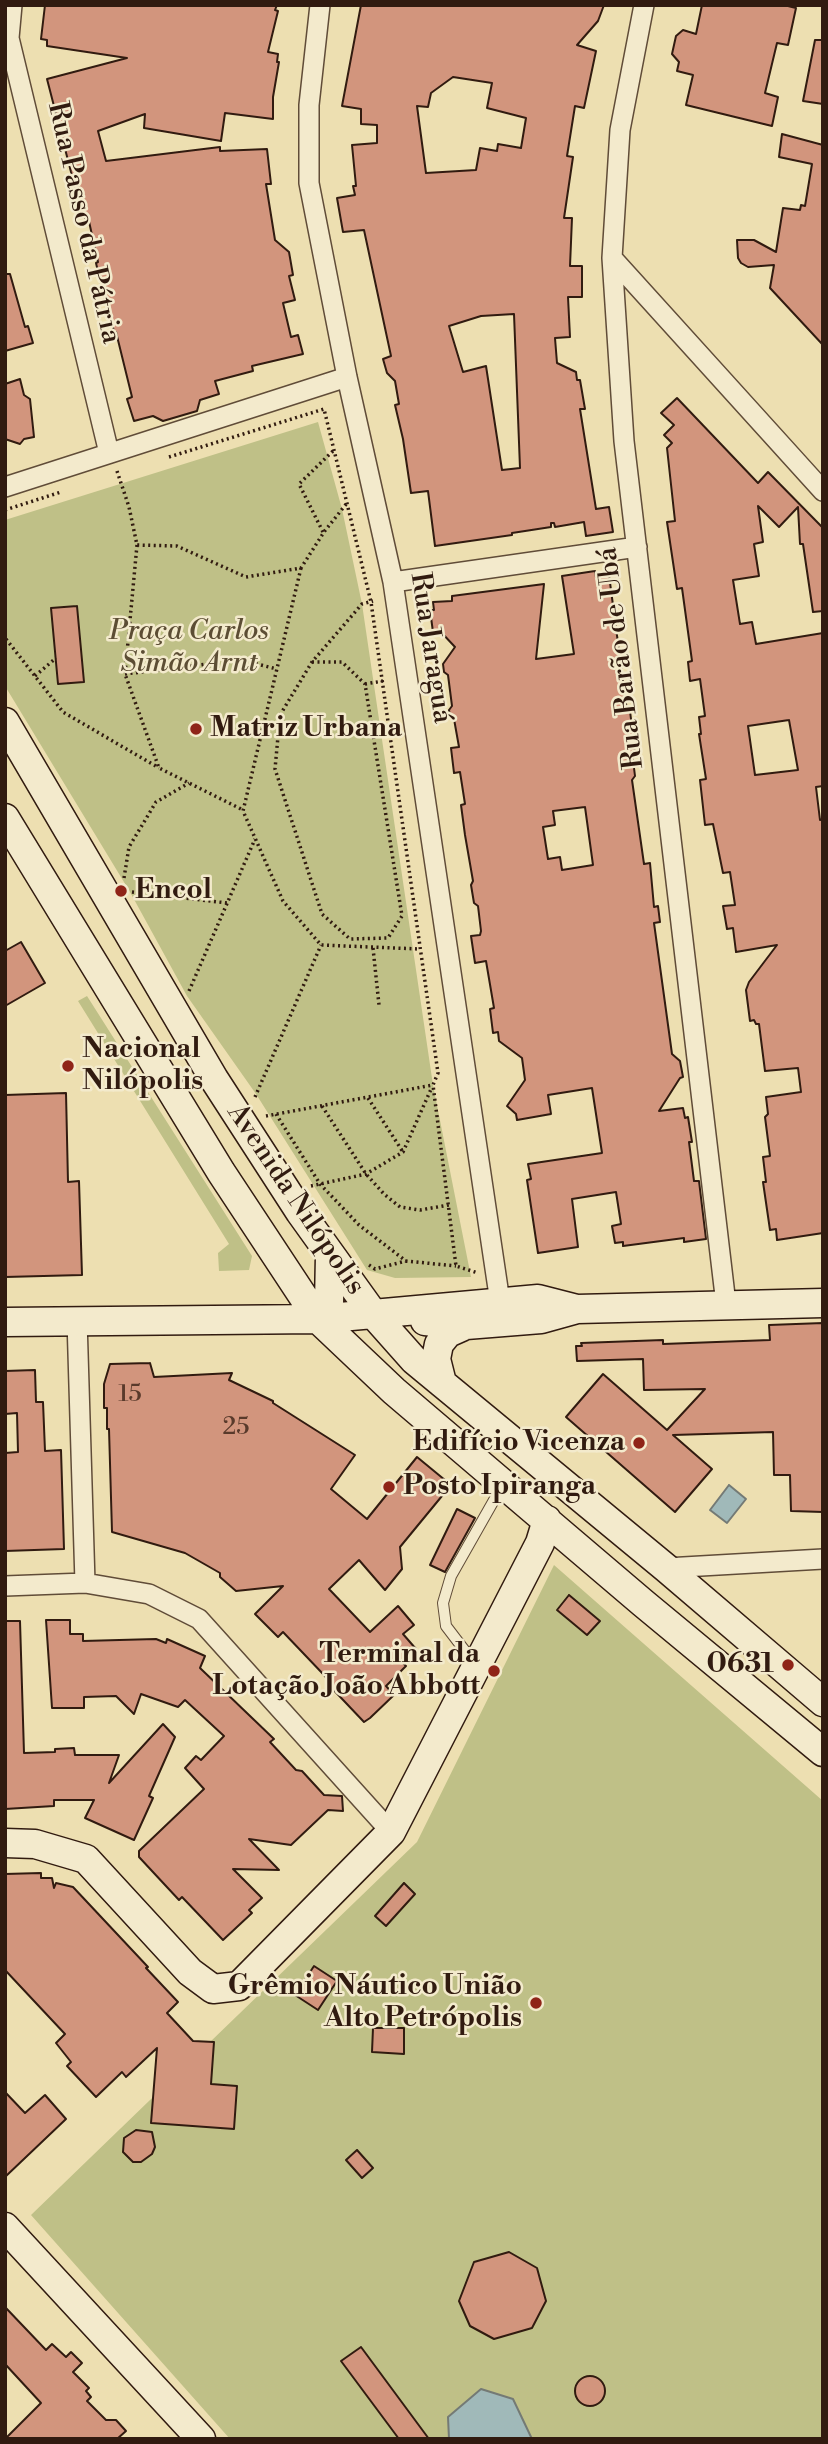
<!DOCTYPE html>
<html>
<head>
<meta charset="utf-8">
<style>
  body { margin:0 }
  #map { position:relative; width:828px; height:2444px; overflow:hidden; background:#eddfb1; font-family:"Libre Bodoni",serif }
  canvas { display:block }
  .frame { position:absolute; inset:0; border:7px solid #311b10; pointer-events:none }
</style>
</head>
<body>
<div id="map">
<canvas width="828" height="2444"></canvas>
<div class="frame"></div>
</div>
<script>
const c = document.querySelector('canvas').getContext('2d');
c.lineJoin = 'round';
function fill(path, color) { c.fillStyle = color; c.fill(path, 'evenodd'); }
const poly = rows => new Path2D(rows.map(r => 'M' + r).join(''));
function stroke(path, color, width, dash) { c.strokeStyle = color; c.lineWidth = width; c.lineCap = dash ? 'butt' : 'round'; c.setLineDash(dash || []); c.stroke(path); }
function write(font, color, halo, rows, align = 'center') {
  c.font = font + ' "Libre Bodoni",serif'; c.lineWidth = 5; c.setLineDash([]); c.textBaseline = 'middle'; c.strokeStyle = halo; c.fillStyle = color; for (const [text, x, y, turn = 0] of rows) {
    c.save(); c.translate(x, y); c.rotate((+turn || 0) * Math.PI / 180); c.textAlign = isNaN(turn) ? turn : align; if (halo) c.strokeText(text, 0, 0); c.fillText(text, 0, 0); c.restore();
  }
}
fill(poly([
  [318,422,342,509,362,604,433,1085,471,1277,395,1278,367,1270,256,1094,187,996,130,892,5,686,5,520],
  [87,996,252,1256,249,1270,219,1271,218,1253,229,1244,78,1001],
  [554,1565,823,1801,823,2439,230,2439,31,2215,417,1842]
]), '#bfc087');
const water = poly([
  [729,1485,746,1499,727,1523,710,1510,729,1485],
  [481,2389,513,2399,532,2439,449,2439,448,2417,481,2389]
]);
fill(water, '#a0b9b9');
stroke(water, '#747a75', 2);
const building = poly([
  [45,5,277,5,275,10,278,11,268,52,278,54,277,62,279,62,273,97,273,119,225,113,221,141,144,128,145,114,98,131,106,161,220,147,220,151,267,149,271,184,266,184,275,240,289,252,293,275,289,276,295,300,283,303,291,337,298,335,303,354,252,366,253,371,215,381,219,394,200,400,197,411,163,421,153,416,134,421,127,399,132,397,116,332,114,332,107,302,105,302,96,263,98,262,88,217,85,218,71,172,47,79,127,58,47,46,47,40,41,39,45,5],
  [361,5,604,5,598,21,577,45,596,51,584,108,575,106,567,156,573,157,564,218,572,218,570,266,582,266,582,297,568,297,570,337,555,338,557,363,576,372,577,380,580,380,585,409,580,409,596,509,609,507,613,532,586,536,584,522,555,527,554,523,551,523,551,527,512,533,512,535,435,546,428,491,411,493,403,439,395,405,399,404,395,381,387,373,383,359,391,356,364,230,343,232,337,198,355,195,353,186,356,186,352,145,377,143,377,125,361,124,361,109,342,106,361,5],
  [453,77,492,83,487,108,526,118,521,148,498,144,497,151,480,148,476,170,426,173,417,106,428,107,431,93,453,77],
  [514,314,520,468,502,470,486,366,463,372,449,326,481,316,514,314],
  [702,5,784,5,796,8,788,45,777,43,765,93,778,97,772,126,686,105,693,75,677,71,679,62,672,54,676,36,683,30,696,34,702,5],
  [815,40,823,40,823,104,803,101,815,40],
  [782,134,823,145,823,345,770,288,774,265,748,267,741,263,738,258,737,240,754,240,776,252,783,208,800,210,801,205,805,206,812,164,779,157,782,134],
  [5,274,10,274,25,327,28,326,33,343,5,351,5,274],
  [20,379,24,395,30,399,34,437,24,439,20,444,5,439,5,384,20,379],
  [677,398,758,483,768,472,823,528,823,611,813,612,803,544,800,544,798,507,779,527,758,506,763,542,754,544,759,576,733,580,740,624,752,622,756,644,823,633,823,786,816,787,820,820,823,819,823,1233,777,1240,776,1229,770,1230,763,1182,766,1182,763,1157,770,1156,765,1117,768,1114,766,1097,801,1092,798,1068,765,1071,759,1024,756,1024,754,1020,750,1021,746,990,749,982,777,945,736,952,733,928,727,929,723,906,735,905,730,872,723,873,713,824,705,825,700,780,706,779,699,734,701,734,699,717,705,716,700,679,690,681,688,662,692,661,682,588,677,589,667,522,675,521,667,448,672,443,664,435,674,425,661,413,677,398],
  [789,720,798,770,755,775,748,726,789,720],
  [595,571,596,577,609,575,627,711,630,711,635,752,632,752,635,776,632,780,644,864,650,863,654,907,658,906,660,922,654,923,672,1054,680,1061,683,1077,680,1078,659,1111,683,1108,685,1118,688,1117,692,1142,689,1142,694,1181,699,1181,706,1239,684,1242,684,1238,623,1246,623,1242,615,1243,612,1226,621,1224,616,1192,572,1199,578,1247,538,1253,527,1180,531,1179,528,1164,602,1153,592,1088,548,1095,551,1114,517,1120,516,1114,507,1106,525,1080,522,1058,499,1041,498,1032,493,1033,490,1009,494,1008,486,961,475,963,471,936,480,935,481,931,478,906,474,903,471,885,473,881,465,835,461,805,465,804,460,772,454,773,451,748,459,747,454,719,450,717,449,710,452,706,448,675,444,672,443,664,455,647,440,631,433,632,430,610,434,610,433,602,452,601,452,596,544,584,536,659,574,654,562,576,595,571],
  [585,807,593,865,562,870,560,857,548,859,543,827,555,825,553,811,585,807],
  [77,606,84,682,58,684,51,608,77,606],
  [21,942,45,983,5,1006,5,951,21,942],
  [66,1093,68,1182,79,1181,82,1275,5,1277,5,1095,66,1093],
  [823,1323,823,1512,791,1511,790,1475,774,1475,773,1432,673,1435,712,1469,675,1512,566,1417,603,1374,667,1430,705,1389,644,1390,643,1359,577,1361,576,1346,582,1346,581,1343,663,1340,663,1344,770,1340,769,1325,823,1323],
  [150,1363,154,1377,232,1373,229,1380,273,1401,273,1403,355,1455,331,1489,367,1519,417,1457,451,1485,400,1547,402,1569,385,1590,359,1560,329,1589,370,1632,398,1606,414,1625,403,1634,416,1649,401,1661,406,1666,386,1686,394,1695,370,1718,364,1722,327,1683,329,1682,324,1675,283,1632,278,1637,255,1614,283,1586,236,1591,220,1577,220,1573,185,1553,112,1532,109,1429,107,1429,107,1408,104,1408,104,1384,110,1364,150,1363],
  [35,1370,36,1402,43,1402,45,1451,61,1450,64,1549,5,1551,5,1453,18,1452,17,1413,5,1414,5,1371,35,1370],
  [457,1509,475,1518,445,1572,430,1565,457,1509],
  [569,1595,600,1621,587,1635,557,1610,569,1595],
  [46,1620,70,1620,70,1634,83,1634,83,1641,156,1639,166,1643,167,1639,205,1656,200,1668,274,1739,270,1742,296,1770,302,1771,324,1795,342,1796,343,1811,328,1810,291,1845,249,1839,279,1870,233,1869,262,1898,249,1910,252,1913,223,1940,182,1897,179,1900,139,1857,139,1851,204,1789,185,1768,196,1756,201,1760,224,1736,185,1700,178,1707,141,1694,134,1714,116,1696,84,1697,84,1708,52,1708,46,1620],
  [5,1621,20,1621,24,1753,55,1752,55,1749,74,1748,75,1755,119,1755,109,1783,163,1724,175,1737,149,1796,153,1798,134,1840,85,1818,94,1800,54,1800,54,1806,5,1809,5,1621],
  [41,1873,41,1878,52,1878,54,1888,56,1883,73,1887,148,1967,146,1968,178,2002,167,2013,193,2041,214,2042,211,2084,237,2086,234,2129,151,2123,157,2048,126,2077,122,2072,96,2097,67,2066,71,2062,56,2043,65,2034,5,1970,5,1874,41,1873],
  [404,1883,415,1894,386,1926,375,1916,404,1883],
  [314,1966,337,1981,318,2010,295,1995,314,1966],
  [373,2028,404,2028,404,2054,372,2052,373,2028],
  [5,2092,25,2113,45,2095,66,2119,5,2177,5,2092],
  [136,2130,152,2132,155,2147,152,2154,141,2162,133,2162,123,2152,124,2138,136,2130],
  [357,2150,373,2168,362,2178,346,2160,357,2150],
  [509,2252,537,2268,546,2301,532,2328,494,2339,470,2326,459,2301,474,2262,509,2252],
  [5,2307,46,2350,52,2344,66,2357,71,2352,82,2363,73,2372,89,2388,86,2391,91,2397,87,2401,106,2420,116,2420,126,2431,117,2439,5,2439,41,2403,5,2364,5,2307],
  [361,2347,429,2439,399,2439,341,2361,361,2347],
  '575 2391a15 15 0 1 1 30 0a15 15 0 1 1-30 0Z'
]);
fill(building, '#d2957d');
stroke(building, '#311b10', 2);
const lane = poly([
  [475,1664,446,1626,443,1603,451,1576,502,1486]
]);
const street = poly([
  [12,5,9,38,109,453],
  [320,5,309,105,309,183,347,377,393,582,500,1302],
  [644,5,620,130,612,258,624,441,726,1304],
  [612,258,823,491],
  [5,487,347,377],
  [393,582,637,547],
  [77,1320,85,1583],
  [666,1568,823,1559],
  [5,1586,85,1583,149,1594,199,1619,391,1832]
]);
const secondary = poly([
  [5,722,214,1079,300,1212,374,1315,414,1360,666,1568,823,1702],
  [5,818,221,1172,318,1319,394,1391,643,1603,823,1752],
  [318,1319,329,1304,330,1255],
  [425,1321,466,1325,541,1319,577,1309,823,1303],
  [5,1322,318,1319,538,1299,577,1309],
  [442,1383,436,1359,439,1344,448,1333,466,1325],
  [5,1843,35,1844,86,1859,190,1972,213,1989,239,1986,391,1832,540,1543,547,1520],
  [5,2227,201,2439]
]);
stroke(lane, '#604c38', 12);
stroke(street, '#604c38', 22);
stroke(secondary, '#311b10', 31);
stroke(poly([
  [169,457,324,409,371,602,438,1073,433,1085,456,1266,478,1273],
  [117,471,129,507,137,545,177,546,246,577,301,568,324,532,347,503],
  [5,510,61,492],
  [323,532,299,484,334,450],
  [137,545,125,674,159,768,243,810],
  [301,568,243,811,283,901,321,945,420,949],
  [6,639,63,712,159,768],
  [312,662,342,662,365,684,402,916,388,938,350,939,322,914,275,769,280,715,312,662,362,604,373,601],
  [125,674,241,660,277,669],
  [35,676,56,658],
  [365,684,383,681],
  [124,878,129,847,156,802,189,783],
  [132,892,227,903],
  [373,948,379,1005],
  [189,991,255,839],
  [255,1097,321,945],
  [368,1098,403,1152],
  [322,1106,366,1174,384,1194,400,1207,420,1210,449,1205],
  [276,1114,320,1184,359,1225,406,1261,456,1266],
  [266,1116,433,1085],
  [311,1186,366,1174,403,1152,432,1087],
  [369,1265,375,1269,406,1261]
]), '#311b10', 3.5, [2, 3.5]);
stroke(lane, '#f3eacc', 10);
stroke(street, '#f3eacc', 19);
stroke(secondary, '#f3eacc', 28);
for (const [x, y, r, color] of [
  [196,729,7,"#8f2418"],
  [121,891,7,"#8f2418"],
  [68,1066,7,"#8f2418"],
  [639,1443,7,"#8f2418"],
  [389,1487,7,"#8f2418"],
  [788,1665,7,"#8f2418"],
  [494,1671,7,"#8f2418"],
  [536,2003,7,"#8f2418"]
]) { const dot = new Path2D(); dot.arc(x, y, r, 0, 2 * Math.PI); c.fillStyle = color; c.fill(dot); stroke(dot, '#f3eacc', 2.5); }
write('24px', '#593a2b', null, [
  ["15",130,1395],
  ["25",236,1428]
]);
write('28px', '#311b10', '#f3eacc', [
  ["Rua Passo da Pátria",83,223,77],
  ["Rua Jaraguá",430,648,81],
  ["Rua Barão de Ubá",622,658,-97],
  ["Avenida Nilópolis",295,1200,56]
]);
write('italic 28px', '#5c4d34', '#f3eacc', [
  ["Praça Carlos",189,632],
  ["Simão Arnt",189,664]
]);
write('bold 28px', '#311b10', '#f3eacc', [
  ["Matriz Urbana",210,729],
  ["Encol",135,891],
  ["Nacional",82,1050],
  ["Nilópolis",82,1082],
  ["Edifício Vicenza",625,1443,"right"],
  ["Posto Ipiranga",403,1487],
  ["Terminal da",480,1655,"right"],
  ["Lotação João Abbott",480,1687,"right"],
  ["0631",774,1665,"right"],
  ["Grêmio Náutico União",522,1987,"right"],
  ["Alto Petrópolis",522,2019,"right"]
], 'left');
</script>
</body>
</html>
